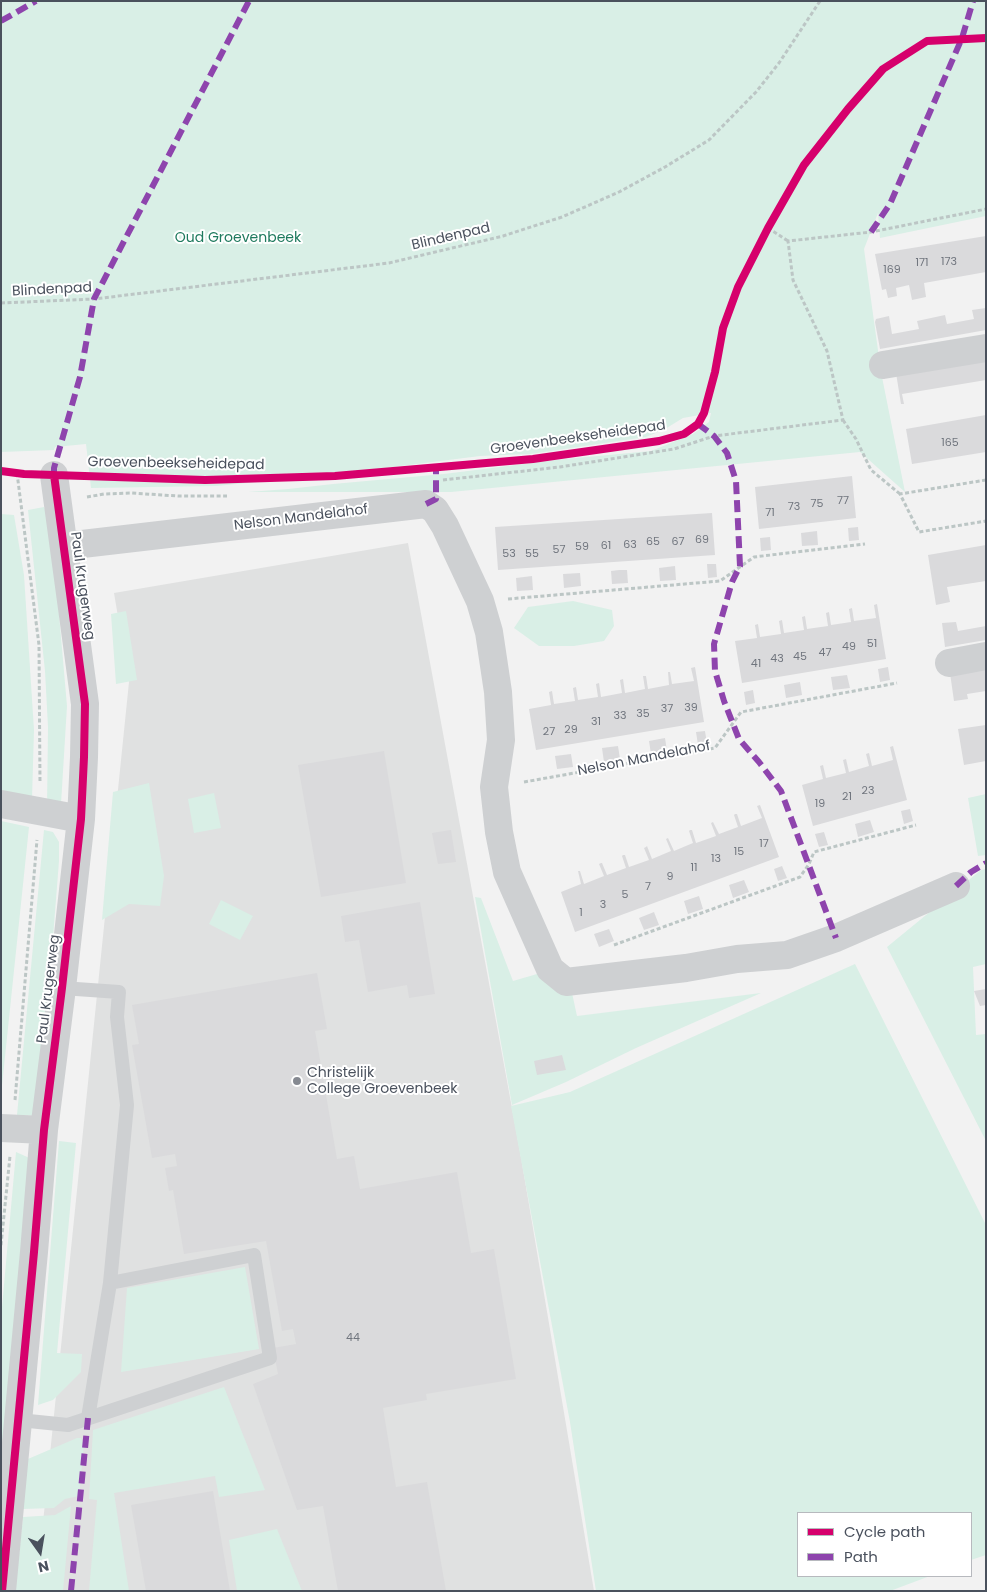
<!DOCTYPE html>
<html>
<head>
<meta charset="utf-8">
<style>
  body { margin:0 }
  #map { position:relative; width:987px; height:1592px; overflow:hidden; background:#f2f2f2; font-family:Poppins,sans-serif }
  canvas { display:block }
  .frame { position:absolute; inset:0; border:2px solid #4a515d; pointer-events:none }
  .legend { position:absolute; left:797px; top:1512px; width:175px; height:65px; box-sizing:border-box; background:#fff; border:1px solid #b7b9be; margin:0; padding:6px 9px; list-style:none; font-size:15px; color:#4a515d }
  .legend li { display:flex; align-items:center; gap:10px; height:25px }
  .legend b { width:25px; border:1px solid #b7b9be }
  .north { position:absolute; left:15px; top:1527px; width:50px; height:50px; -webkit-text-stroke:4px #fff; paint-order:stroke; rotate:167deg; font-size:14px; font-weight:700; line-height:20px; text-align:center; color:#4a515d }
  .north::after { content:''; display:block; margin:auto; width:18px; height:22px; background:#4a515d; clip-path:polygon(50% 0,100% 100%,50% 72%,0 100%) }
</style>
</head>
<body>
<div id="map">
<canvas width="987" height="1592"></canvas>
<div class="frame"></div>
<ul class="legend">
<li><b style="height:6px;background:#d6006c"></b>Cycle path</li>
<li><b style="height:6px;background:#8e44ad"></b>Path</li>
</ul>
<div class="north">N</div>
</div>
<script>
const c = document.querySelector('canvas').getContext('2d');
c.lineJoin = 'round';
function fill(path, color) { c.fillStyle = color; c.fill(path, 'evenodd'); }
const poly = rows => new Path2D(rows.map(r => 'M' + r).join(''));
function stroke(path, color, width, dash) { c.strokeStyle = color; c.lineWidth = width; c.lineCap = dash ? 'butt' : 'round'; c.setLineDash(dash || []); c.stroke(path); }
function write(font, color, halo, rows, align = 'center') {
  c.font = font + ' Poppins,sans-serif'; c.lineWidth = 4; c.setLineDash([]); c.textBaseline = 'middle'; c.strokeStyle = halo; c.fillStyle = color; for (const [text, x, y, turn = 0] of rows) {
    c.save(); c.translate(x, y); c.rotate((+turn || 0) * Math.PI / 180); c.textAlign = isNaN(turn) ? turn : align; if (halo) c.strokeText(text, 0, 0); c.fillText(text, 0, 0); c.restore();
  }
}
fill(poly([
  [408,543,521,1157,594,1591,36,1591,129,682,114,593]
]), '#e0e1e1');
fill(poly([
  [1,1,986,1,986,216,880,238,878,213,864,249,881,372,905,492,860,452,451,492,248,492,288,489,333,484,444,474,555,460,651,451,693,434,709,422,711,413,683,418,665,429,646,437,530,454,480,456,330,475,216,486,91,488,86,444,55,447,54,450,1,452],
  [44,507,46,512,50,511,67,706,61,804,47,808,48,727,45,671,28,510],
  [1,514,14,515,24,575,34,730,32,799,1,793],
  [573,601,612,610,614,626,604,641,574,646,539,646,514,628,528,607],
  [126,611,137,680,116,684,111,614],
  [149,783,164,876,160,906,129,904,102,920,113,792],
  [214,793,221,828,194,833,188,799],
  [986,794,986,855,978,856,968,798],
  [1,821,29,827,1,1095],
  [44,830,53,832,59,842,59,861,39,1116,17,1115],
  [986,869,986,964,973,967,976,1035,986,1034,986,1141,887,947,981,870],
  [475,897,481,898,513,981,537,974,572,993,577,1016,761,993,636,1048,566,1082,512,1105],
  [221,900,253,916,240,940,209,924],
  [855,964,986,1225,986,1555,971,1560,971,1513,798,1513,798,1576,930,1576,890,1591,596,1591,570,1422,511,1106,570,1092],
  [59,1141,76,1143,57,1353,82,1354,81,1372,53,1400,38,1405],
  [16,1152,34,1160,1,1466,1,1318],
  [245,1267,259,1349,121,1372,127,1288],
  [224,1387,265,1490,219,1497,215,1476,114,1493,129,1591,89,1591,97,1500,89,1499,93,1430],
  [77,1438,81,1438,84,1444,79,1496,65,1499,54,1508,22,1509,28,1459],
  [71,1506,63,1591,15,1591,23,1517,55,1515],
  [277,1529,302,1591,237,1591,229,1540]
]), '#d9efe6');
fill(poly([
  [986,236,986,272,924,283,926,297,912,300,909,285,896,288,897,296,888,298,886,289,882,290,875,254],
  [986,308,986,330,880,349,875,322,876,319,889,316,892,334,919,329,917,321,945,315,947,324,974,319,972,310],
  [986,358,986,380,902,394,904,404,901,404,896,373],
  [986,415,986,452,912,464,906,429],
  [852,476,856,518,759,529,755,487],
  [712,513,715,555,498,570,495,527],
  [858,527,859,540,849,541,848,528],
  [817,531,818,545,802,546,801,533],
  [770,537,771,550,761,551,760,538],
  [986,545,986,581,947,587,950,602,936,605,928,555],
  [707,564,716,564,717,577,708,578],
  [675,566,676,580,660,581,659,568],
  [619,570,627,570,628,583,612,584,611,571],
  [580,573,581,586,564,588,563,574],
  [532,576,533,590,517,591,516,578],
  [877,604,886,659,742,683,735,641,757,638,755,625,758,624,760,637,781,634,779,621,782,620,784,633,804,630,802,617,805,616,807,629,828,626,826,613,829,612,831,625,851,622,849,609,852,608,854,621,876,618,874,605],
  [956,622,958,631,986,626,986,640,945,647,942,623],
  [695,667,704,722,536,750,529,709,551,705,549,692,552,691,554,704,575,701,573,688,576,687,578,700,598,697,596,684,599,683,601,697,622,693,620,680,623,679,625,693,645,689,643,676,646,676,648,689,669,685,668,672,670,672,672,684,694,681,691,668],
  [888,667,890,680,880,682,878,669],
  [986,667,986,691,967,694,968,699,954,701,950,673],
  [847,675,850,688,833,690,831,677],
  [800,682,802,695,786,698,784,685],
  [753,690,755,703,746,705,744,692],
  [986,725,986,761,964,765,958,729],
  [705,731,707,744,698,745,696,732],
  [665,738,667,751,651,754,649,741],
  [618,746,620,759,604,762,602,748],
  [893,746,907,800,813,826,802,785,823,779,820,766,823,765,826,778,846,773,843,760,846,759,849,772,869,766,866,754,869,753,872,766,893,760,890,747],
  [384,751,406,883,321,897,298,765],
  [571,754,573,767,557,769,555,756],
  [760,805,779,857,575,932,561,892,581,884,578,871,580,871,584,884,604,876,599,864,601,863,602,863,607,875,626,868,622,856,623,855,625,855,629,867,649,860,644,848,646,847,647,846,652,859,671,851,666,839,668,838,674,851,693,843,689,831,690,830,692,830,696,843,716,836,711,823,713,822,719,834,738,827,734,815,735,814,737,814,741,826,762,818,757,806],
  [910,809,913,821,904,824,901,811],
  [870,820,874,832,858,837,855,824],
  [451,830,456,862,438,864,432,833],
  [824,832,828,845,819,847,815,834],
  [782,866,787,878,778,881,774,869],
  [744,880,749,892,733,898,729,885],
  [699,896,703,909,688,914,684,901],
  [420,902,435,994,409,998,407,985,368,992,359,940,345,942,341,916],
  [654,912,659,925,644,930,639,918],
  [609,929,614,941,599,947,594,934],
  [317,973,327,1029,315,1031,337,1159,354,1156,360,1189,457,1172,471,1253,494,1249,516,1379,426,1394,427,1400,383,1408,396,1487,427,1482,446,1591,338,1591,323,1506,297,1510,253,1384,278,1374,273,1348,296,1344,293,1329,282,1331,266,1241,184,1254,173,1190,169,1191,165,1168,177,1166,175,1154,152,1158,132,1045,139,1044,132,1005],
  [986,989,986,1005,980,1006,974,991],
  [562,1055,566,1070,537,1075,534,1061],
  [213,1491,230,1591,146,1591,131,1505]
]), '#dadadc');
stroke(poly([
  [768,228,788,241],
  [1,303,94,299,389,263,503,236,562,217,619,192,665,167,709,140,756,92,779,63,820,1],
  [843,420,856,439,871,470,900,494],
  [17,473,39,645,40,783],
  [443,480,560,467,674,449,714,436,843,420,827,351,793,280,788,241,871,232,986,209],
  [986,480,900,494,919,532,986,521],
  [87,497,104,494,131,493,178,496,227,496],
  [508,599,720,581,754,557,865,544],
  [524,782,715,748,741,712,897,683],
  [614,945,800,877,809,864,814,852,916,825],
  [15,1100,37,840],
  [1,1245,10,1156]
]), '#bcc6c5', 3, [4, 2.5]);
stroke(poly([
  [88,1418,110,1283],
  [19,1420,68,1425,270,1358,254,1255,110,1283,127,1105,117,1017,119,992,62,988]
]), '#ced0d2', 14);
stroke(poly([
  [883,365,986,348],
  [65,546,426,504,435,510,445,526,480,601,489,632,498,692,501,740,494,787,499,832,507,872,550,969,566,982,686,968,737,959,787,955,836,938,956,886],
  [949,663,986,656],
  [1,804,81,819],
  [1,1128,44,1130],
  [2,1591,34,1252,44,1130,62,988,81,819,84,757,85,704,54,475]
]), '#ced0d2', 28);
stroke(poly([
  [1,21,36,1],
  [871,232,890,204,962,38,973,1],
  [698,424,714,436,727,453,736,481,740,566,732,582,714,644,715,671,724,701,739,739,759,762,781,791,836,938],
  [54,475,54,468,80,377,94,299,249,1],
  [426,504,436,499,436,469],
  [956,886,971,872,986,863],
  [71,1591,88,1418]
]), '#8e44ad', 6, [12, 6]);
stroke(poly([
  [1,471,24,474,205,480,335,476,533,459,659,441,684,434,698,424,704,413,715,372,723,328,738,287,768,228,804,165,848,109,883,69,927,41,986,38],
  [2,1591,34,1252,44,1130,62,988,81,819,84,757,85,704,54,475]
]), '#d6006c', 8);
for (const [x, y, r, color] of [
  [297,1081,5,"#858991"]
]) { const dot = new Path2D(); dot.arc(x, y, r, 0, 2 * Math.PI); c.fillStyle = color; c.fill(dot); stroke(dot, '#fff', 2); }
write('11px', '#70757e', null, [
  ["173",949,262],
  ["171",922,263],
  ["169",892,270],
  ["165",950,443],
  ["77",843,501],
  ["75",817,504],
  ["73",794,507],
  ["71",770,513],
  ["69",702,540],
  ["65",653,542],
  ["67",678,542],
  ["63",630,545],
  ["61",606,546],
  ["59",582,547],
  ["57",559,550],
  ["53",509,554],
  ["55",532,554],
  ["51",872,644],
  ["49",849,647],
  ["47",825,653],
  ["45",800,657],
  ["43",777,659],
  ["41",756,664],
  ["39",691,708],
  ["37",667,709],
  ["35",643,714],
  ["33",620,716],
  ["31",596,722],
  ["29",571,730],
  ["27",549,732],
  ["23",868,791],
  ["21",847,797],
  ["19",820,804],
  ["17",764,844],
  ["15",739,852],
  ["13",716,859],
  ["11",694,868],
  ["9",670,877],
  ["7",648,887],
  ["5",625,895],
  ["3",603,905],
  ["1",581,913],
  ["44",353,1338]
]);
write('14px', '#4a515d', '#fff', [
  ["Blindenpad",451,237,-13],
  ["Blindenpad",52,290,-3],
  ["Groevenbeekseheidepad",578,438,-8],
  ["Groevenbeekseheidepad",176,464,1],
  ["Nelson Mandelahof",301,518,-7],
  ["Paul Krugerweg",82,586,82],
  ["Nelson Mandelahof",644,759,-11],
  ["Paul Krugerweg",49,989,-83]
]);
write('14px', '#1f7a5e', '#fff', [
  ["Oud Groevenbeek",238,238]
]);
write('14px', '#4a515d', '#fff', [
  ["Christelijk",307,1073],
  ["College Groevenbeek",307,1089]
], 'left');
</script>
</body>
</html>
